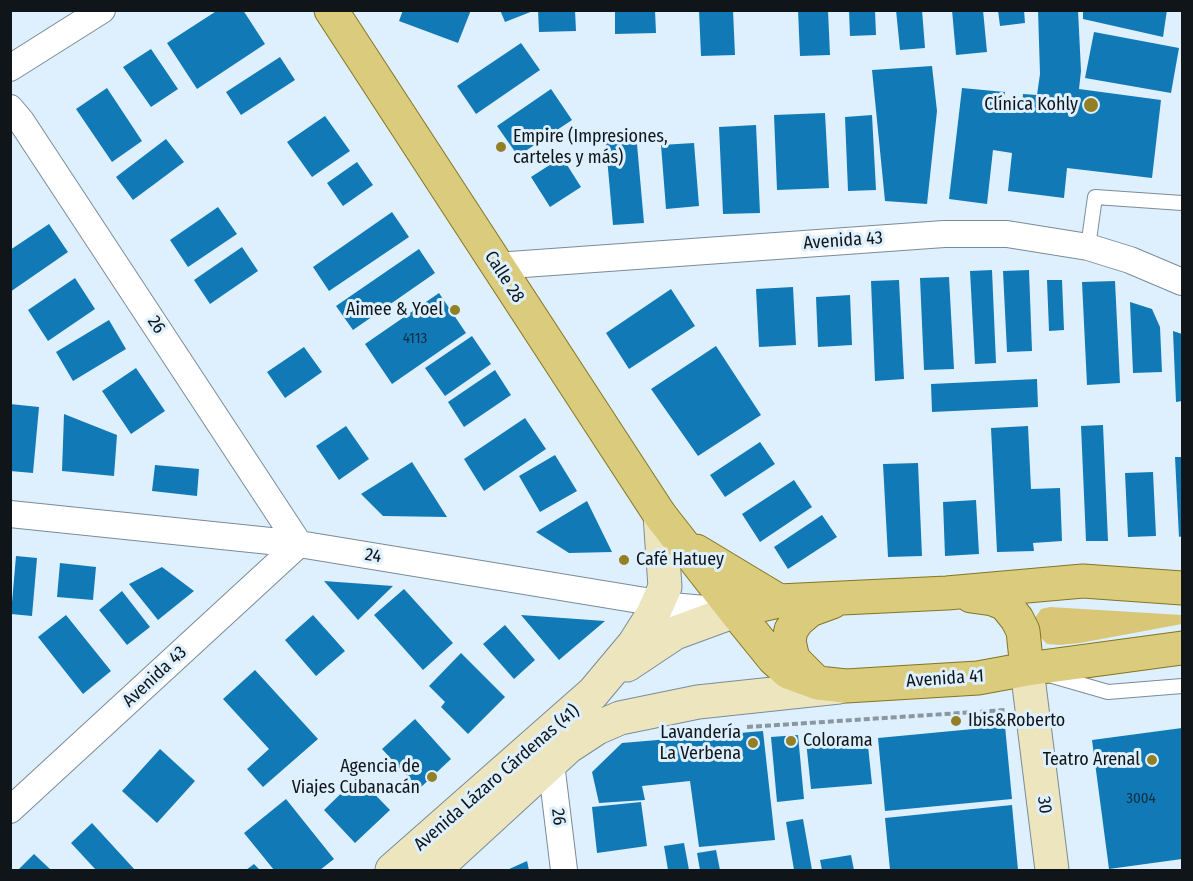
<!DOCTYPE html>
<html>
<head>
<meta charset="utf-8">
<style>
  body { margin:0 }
  #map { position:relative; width:1193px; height:881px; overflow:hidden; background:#def0fe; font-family:"Fira Sans Condensed",sans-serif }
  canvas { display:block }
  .frame { position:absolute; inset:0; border:12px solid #0f1519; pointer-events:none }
</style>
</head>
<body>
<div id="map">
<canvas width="1193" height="881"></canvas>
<div class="frame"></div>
</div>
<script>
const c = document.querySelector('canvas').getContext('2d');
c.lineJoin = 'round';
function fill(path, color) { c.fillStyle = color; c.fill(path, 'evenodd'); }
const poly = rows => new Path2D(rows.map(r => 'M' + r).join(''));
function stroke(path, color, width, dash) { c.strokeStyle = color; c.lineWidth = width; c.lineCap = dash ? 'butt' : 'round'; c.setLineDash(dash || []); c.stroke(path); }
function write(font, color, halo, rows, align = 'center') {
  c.font = font + ' "Fira Sans Condensed",sans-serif'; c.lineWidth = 6; c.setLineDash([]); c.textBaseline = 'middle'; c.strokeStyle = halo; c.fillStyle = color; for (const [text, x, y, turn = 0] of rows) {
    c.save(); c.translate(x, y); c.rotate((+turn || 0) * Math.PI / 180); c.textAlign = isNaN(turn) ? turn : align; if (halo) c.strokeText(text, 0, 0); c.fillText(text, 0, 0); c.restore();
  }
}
fill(poly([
  [1050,607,1182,615,1182,624,1080,643,1060,645,1047,644,1038,635,1035,618,1041,609]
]), '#d9c777');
fill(poly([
  [218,10,243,10,265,44,197,89,167,43],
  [403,10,471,10,458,43,399,21],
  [500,10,533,10,533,11,505,22],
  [538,10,575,10,576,31,539,32],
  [615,10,655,10,656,33,615,34],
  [699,10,733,10,735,55,701,56],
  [798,10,828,10,830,55,800,56],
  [849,10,875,10,876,35,850,36],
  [896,10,922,10,925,48,900,50],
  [952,10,983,10,987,52,956,55],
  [998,10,1024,10,1025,23,1000,26],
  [1038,10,1078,10,1081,71,1079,89,1161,100,1152,178,1067,168,1064,198,1008,191,1012,153,993,150,987,204,949,199,962,88,1005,92,1003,110,1021,113,1023,94,1037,95,1040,74],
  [1083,10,1167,10,1163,37,1083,19],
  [1094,32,1179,48,1171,93,1085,78],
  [521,43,540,70,476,114,457,86],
  [151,49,178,89,151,107,123,67],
  [280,57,295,80,241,115,226,92],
  [932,66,937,111,927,204,885,201,872,70],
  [107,88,142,141,112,162,76,109],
  [551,89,572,120,518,156,497,126],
  [825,113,829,188,777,190,774,115],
  [872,115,876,190,848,191,845,117],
  [325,116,350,151,312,177,287,142],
  [756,125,760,213,723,214,719,127],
  [636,133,644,223,613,225,605,135],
  [166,139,184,162,133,200,116,177],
  [694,143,699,206,666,209,661,145],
  [562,157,581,187,550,207,531,177],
  [357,162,373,185,343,206,327,183],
  [218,207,237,234,188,267,170,240],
  [392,212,409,237,329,291,313,267],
  [49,224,68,252,10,292,10,250],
  [242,247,258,271,210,304,194,280],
  [419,249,435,273,353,330,336,306],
  [992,270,996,363,975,364,970,271],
  [1029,270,1032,351,1007,352,1003,271],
  [949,277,954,369,924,370,920,278],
  [75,278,95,309,48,341,28,310],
  [899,280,904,379,875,381,871,281],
  [1047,280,1062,280,1064,330,1049,331],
  [1115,281,1120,383,1087,385,1082,282],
  [793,287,796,345,759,347,756,289],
  [671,289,695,326,629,369,606,333],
  [439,293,466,333,392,384,365,344],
  [850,295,852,345,818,347,816,297],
  [1130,302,1152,309,1160,327,1162,372,1133,373],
  [109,320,126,349,73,381,56,352],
  [1173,331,1182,334,1182,401,1176,402],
  [472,336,491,364,445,396,425,368],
  [716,346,761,415,698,456,651,389],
  [304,347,322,372,285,398,267,372],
  [136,368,165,411,131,434,102,391],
  [495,370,511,395,464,427,448,402],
  [1037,379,1038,407,932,412,931,384],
  [10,404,39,407,33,473,10,471],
  [64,414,117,435,114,476,62,471],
  [525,418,546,449,484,491,464,459],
  [1103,425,1108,541,1086,541,1081,426],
  [346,426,369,459,339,480,316,446],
  [1028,426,1031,489,1060,488,1062,541,1033,543,1034,551,997,552,991,428],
  [760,442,775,464,725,497,710,475],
  [555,455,577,491,540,512,519,476],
  [1175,457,1182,457,1182,536,1179,537],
  [412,462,447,517,383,516,361,494],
  [918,463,922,556,888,557,883,464],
  [155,465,199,469,197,496,152,491],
  [1153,472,1156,536,1128,537,1125,473],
  [794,480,812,507,760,542,742,514],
  [976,500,979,554,945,556,943,502],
  [587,501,612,552,569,553,536,532],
  [822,515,837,537,788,569,774,547],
  [16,556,37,558,32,616,11,614],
  [60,563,96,567,93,600,57,597],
  [162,567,194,591,158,620,129,584],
  [324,581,393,586,358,620],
  [404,589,453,643,423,670,374,615],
  [122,591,150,627,127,645,99,610],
  [66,615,111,671,83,694,38,637],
  [313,615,345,651,316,676,285,640],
  [521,615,605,621,559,660],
  [505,625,535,660,514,679,483,644],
  [461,653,505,697,468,734,441,707,445,702,429,686],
  [255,670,318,739,263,787,247,769,269,749,223,699],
  [415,719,451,759,419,789,382,749],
  [1005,726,1012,799,885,811,878,738],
  [1182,728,1182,859,1109,869,1092,740],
  [763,731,775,840,699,847,690,781,642,786,645,800,599,803,592,772,622,743],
  [798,735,804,799,777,802,771,737],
  [867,736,872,784,811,789,806,741],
  [160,749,195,781,157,823,122,791],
  [358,777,390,810,355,843,324,810],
  [286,799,334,859,320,870,274,870,244,833],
  [641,802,647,846,597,853,592,807],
  [1012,805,1018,870,890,870,885,818],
  [803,819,812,870,794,870,786,822],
  [92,823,135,870,96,870,71,843],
  [684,843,689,870,668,870,664,846],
  [716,850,720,870,700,870,697,853],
  [34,854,51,870,18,870],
  [851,855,854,870,822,870,820,860],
  [527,861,529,870,507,870],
  [254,864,260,870,246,870]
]), '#117ab6');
const lane = poly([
  [1088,247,1095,197,1182,203],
  [1049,675,1108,692,1182,686]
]);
const street = poly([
  [10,68,102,10],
  [10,108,21,121,299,544,10,810],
  [496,266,944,234,1007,234,1088,247,1130,260,1182,282],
  [10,514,299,544,682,607,729,611],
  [551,763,564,870]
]);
const secondary = poly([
  [627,665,675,633,735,611],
  [1027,669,1052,870],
  [392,870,593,693,634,644,653,614,665,587,660,515],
  [434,870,568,747,597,728,620,718,698,702,839,687]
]);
const primary = poly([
  [331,10,660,515,735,611,774,659,788,672,818,683,846,686,978,678,1027,669,1182,648],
  [696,551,779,601],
  [971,596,993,599,1005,604,1017,619,1023,631,1027,669],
  [735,611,779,601,947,593,1083,581,1182,588],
  [812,678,793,659,789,641,791,630,798,620,810,610,832,602]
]);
stroke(lane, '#7b8b98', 16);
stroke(street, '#7b8b98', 28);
stroke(secondary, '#7b8b98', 35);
stroke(primary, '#837521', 35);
stroke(poly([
  [747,727,1006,710]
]), '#8a97a1', 4, [6, 3]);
stroke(lane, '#fff', 14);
stroke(street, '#fff', 26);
stroke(secondary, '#ede5be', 33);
stroke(primary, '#dacb7d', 33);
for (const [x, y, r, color] of [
  [1091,105,8,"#927f26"],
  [501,147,6,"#927f26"],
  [455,310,6,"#927f26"],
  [624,560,6,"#927f26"],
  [956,721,6,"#927f26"],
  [791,741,6,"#927f26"],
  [753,743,6,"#927f26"],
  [1152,760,6,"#927f26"],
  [432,777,6,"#927f26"]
]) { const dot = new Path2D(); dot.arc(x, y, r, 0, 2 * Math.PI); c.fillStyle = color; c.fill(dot); stroke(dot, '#def0fe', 2); }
write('15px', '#102e40', null, [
  ["4113",415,339],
  ["3004",1141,799]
]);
write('18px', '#0f1519', '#def0fe', [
  ["Clínica Kohly",1078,105],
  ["Empire (Impresiones,",513,137,"left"],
  ["carteles y más)",513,158,"left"],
  ["Aimee & Yoel",443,310],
  ["Café Hatuey",636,560,"left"],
  ["Ibis&Roberto",968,721,"left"],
  ["Lavandería",741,733],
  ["La Verbena",741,754],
  ["Colorama",803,741,"left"],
  ["Teatro Arenal",1140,760],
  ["Agencia de",420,767],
  ["Viajes Cubanacán",420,788]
], 'right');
write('18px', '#0f1519', '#def0fe', [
  ["Avenida 43",843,241,-4],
  ["Calle 28",504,277,57],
  ["26",156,325,57],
  ["24",373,556,9],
  ["Avenida 43",155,677,-43],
  ["Avenida 41",945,679,-4],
  ["Avenida Lázaro Cárdenas (41)",497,778,-41],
  ["30",1044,805,83],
  ["26",558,817,83]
]);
</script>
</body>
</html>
